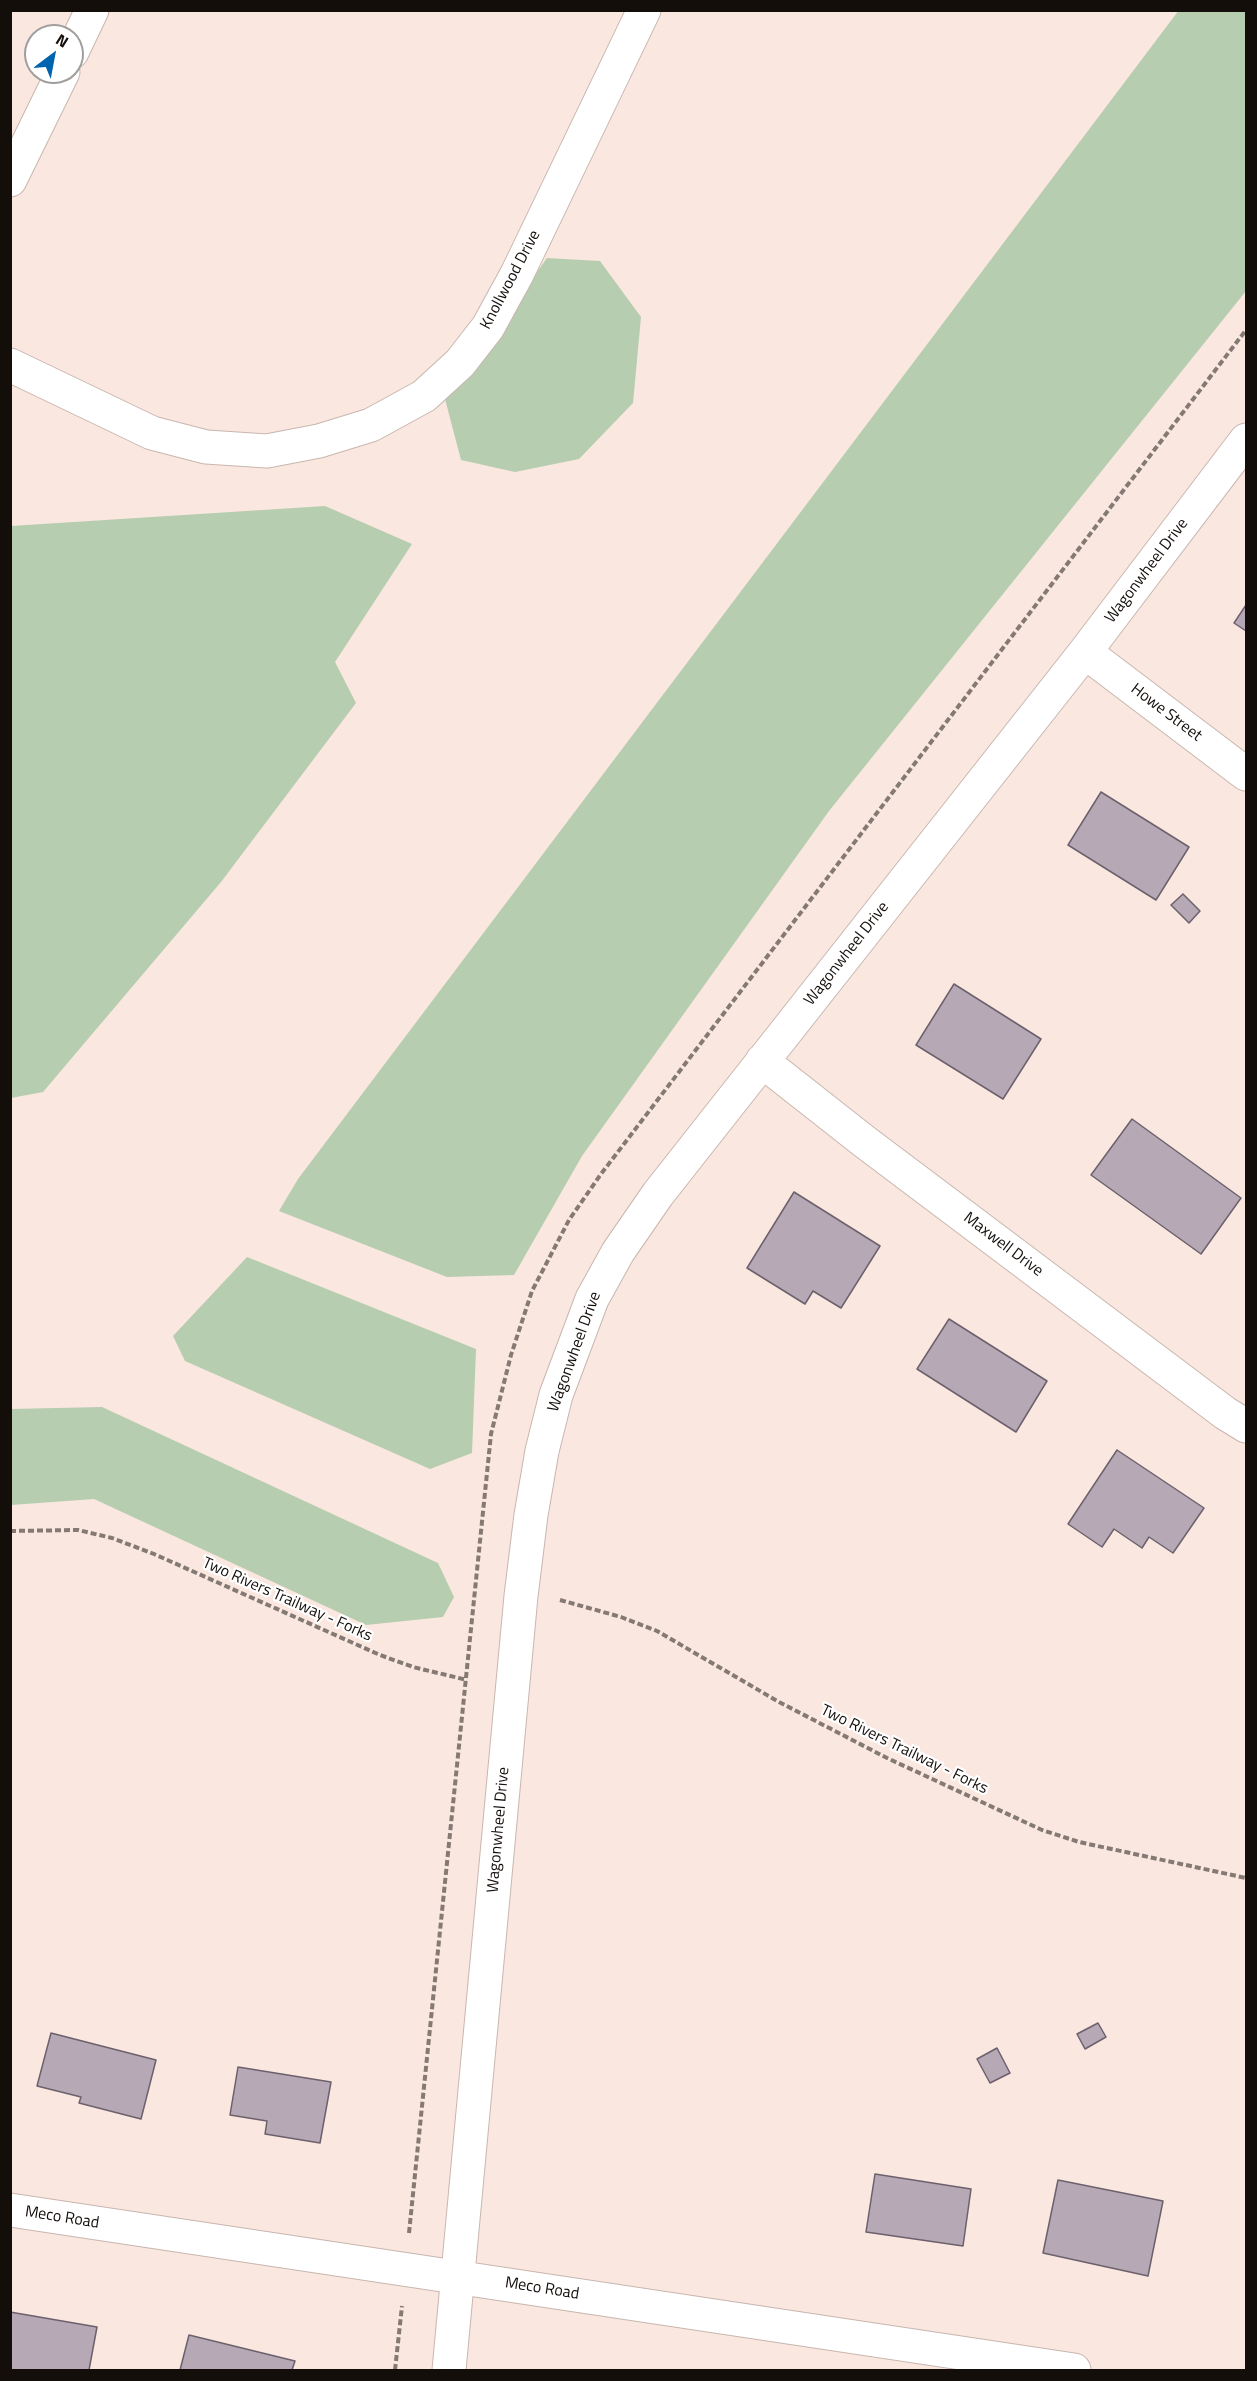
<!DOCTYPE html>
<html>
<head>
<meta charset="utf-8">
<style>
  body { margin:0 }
  #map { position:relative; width:1257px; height:2381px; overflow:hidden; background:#fae7e0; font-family:"Titillium Web",sans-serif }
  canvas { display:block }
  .frame { position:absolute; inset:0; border:12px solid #140e0b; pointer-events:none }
  .north { position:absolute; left:24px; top:24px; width:60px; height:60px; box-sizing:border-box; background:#fff; border:2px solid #a19f9d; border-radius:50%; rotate:32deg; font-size:16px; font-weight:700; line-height:24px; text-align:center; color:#140e0b }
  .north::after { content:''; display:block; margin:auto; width:21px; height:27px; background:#0063b0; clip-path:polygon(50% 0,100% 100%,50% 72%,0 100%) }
</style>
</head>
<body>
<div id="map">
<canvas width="1257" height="2381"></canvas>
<div class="frame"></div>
<div class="north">N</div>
</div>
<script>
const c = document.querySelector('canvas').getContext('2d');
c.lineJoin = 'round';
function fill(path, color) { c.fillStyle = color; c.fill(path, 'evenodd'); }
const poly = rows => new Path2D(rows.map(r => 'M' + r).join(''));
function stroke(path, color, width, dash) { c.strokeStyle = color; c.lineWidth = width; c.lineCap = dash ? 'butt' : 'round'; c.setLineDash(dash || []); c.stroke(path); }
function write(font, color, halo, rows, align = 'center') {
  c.font = font + ' "Titillium Web",sans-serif'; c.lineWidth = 4.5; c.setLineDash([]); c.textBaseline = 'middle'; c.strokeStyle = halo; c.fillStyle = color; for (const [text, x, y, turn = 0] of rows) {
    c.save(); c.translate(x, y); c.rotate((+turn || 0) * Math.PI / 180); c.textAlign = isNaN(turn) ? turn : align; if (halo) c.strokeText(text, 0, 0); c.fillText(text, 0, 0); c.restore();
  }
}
fill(poly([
  [1179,10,1246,11,1246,291,829,811,582,1156,514,1275,447,1277,279,1211,298,1179],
  [547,258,600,261,641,317,633,403,579,459,515,472,461,460,445,399],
  [325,506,412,544,335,662,356,703,221,882,43,1092,11,1098,11,526],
  [247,1257,476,1349,472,1453,430,1469,185,1361,173,1336],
  [102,1407,438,1563,454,1597,443,1617,366,1625,94,1499,11,1505,11,1409]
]), '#b7cdaf');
const building = poly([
  [1246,605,1246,631,1234,623,1246,605],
  [1101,792,1189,847,1156,900,1068,845,1101,792],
  [1183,894,1200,911,1189,923,1171,905,1183,894],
  [954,984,1041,1039,1003,1099,916,1045,954,984],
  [1132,1119,1241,1198,1201,1254,1091,1175,1132,1119],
  [794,1192,880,1246,841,1308,813,1291,805,1304,747,1268,794,1192],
  [949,1319,1047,1381,1016,1432,917,1369,949,1319],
  [1117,1450,1204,1508,1173,1553,1149,1537,1142,1548,1114,1529,1102,1547,1068,1524,1117,1450],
  [1098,2023,1106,2037,1085,2049,1077,2034,1098,2023],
  [51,2033,156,2060,141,2119,79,2103,81,2097,37,2086,51,2033],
  [997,2048,1010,2073,990,2083,977,2059,997,2048],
  [238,2067,331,2082,320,2143,265,2134,267,2121,230,2115,238,2067],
  [875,2174,971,2189,963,2246,866,2232,875,2174],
  [1058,2180,1163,2201,1148,2276,1043,2253,1058,2180],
  [10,2312,97,2327,89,2370,10,2370,10,2312],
  [189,2335,295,2361,292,2370,180,2370,189,2335]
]);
fill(building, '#b6a9b5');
stroke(building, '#6c606c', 1.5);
const minor = poly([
  [72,52,92,10],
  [10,180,63,72],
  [10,365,152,433,206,447,267,451,319,441,371,425,424,396,460,363,488,327,517,274,644,10],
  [1085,652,1246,774],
  [762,1061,865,1142,1225,1413,1246,1426],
  [10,2210,1074,2370],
  [449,2370,521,1596,531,1515,542,1451,556,1395,592,1299,618,1252,658,1194,1085,652,1246,440]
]);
stroke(minor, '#c8b6af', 35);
stroke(poly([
  [10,1531,78,1530,112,1538,154,1554,380,1655,413,1667,467,1680],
  [560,1600,621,1617,657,1631,779,1702,887,1758,1042,1830,1079,1842,1246,1878],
  [409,2233,491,1434,511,1355,532,1291,569,1220,601,1174,1246,330],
  [395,2370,402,2306]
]), '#857974', 4, [6, 3]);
stroke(minor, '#fff', 33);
write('16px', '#140e0b', '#fff', [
  ["Knollwood Drive",511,280,-62],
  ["Wagonwheel Drive",1147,571,-53],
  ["Howe Street",1166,713,37],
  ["Wagonwheel Drive",847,954,-52],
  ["Maxwell Drive",1003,1245,37],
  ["Wagonwheel Drive",575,1352,-70],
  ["Two Rivers Trailway - Forks",287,1600,24],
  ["Two Rivers Trailway - Forks",904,1750,26],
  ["Wagonwheel Drive",499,1830,-85],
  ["Meco Road",62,2218,9],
  ["Meco Road",542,2289,9]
]);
</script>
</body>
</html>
